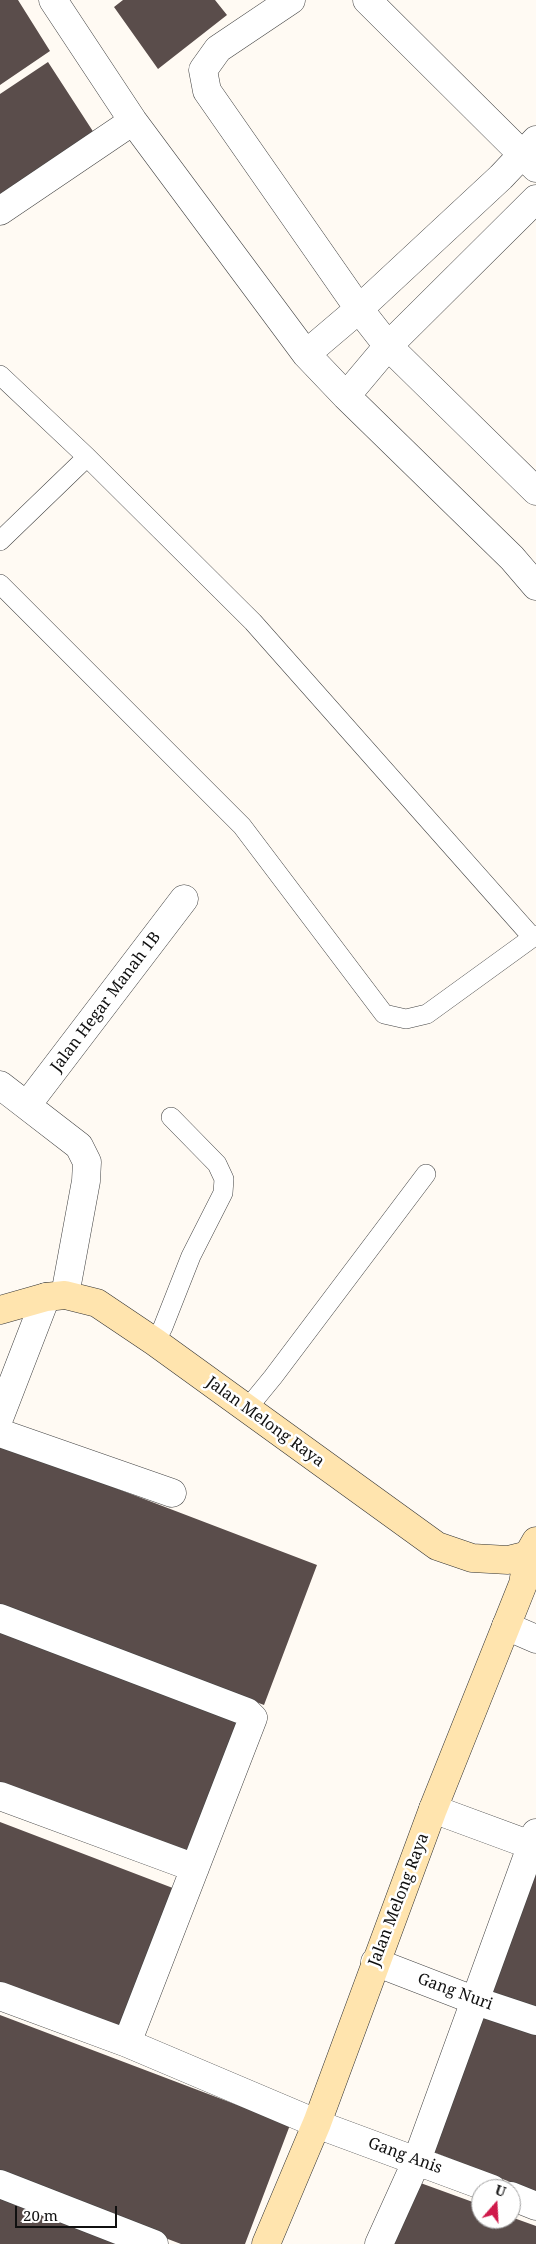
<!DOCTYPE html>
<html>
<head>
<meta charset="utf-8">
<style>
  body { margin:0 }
  #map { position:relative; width:536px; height:2244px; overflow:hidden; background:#fffaf3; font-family:"Noto Serif",serif }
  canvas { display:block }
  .north { position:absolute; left:471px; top:2179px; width:50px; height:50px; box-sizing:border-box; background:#fff; border:1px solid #9f9f9f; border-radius:50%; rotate:19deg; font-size:14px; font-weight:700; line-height:20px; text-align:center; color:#101010 }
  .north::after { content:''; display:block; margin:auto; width:18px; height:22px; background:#cf194a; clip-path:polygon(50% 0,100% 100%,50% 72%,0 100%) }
  .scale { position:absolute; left:15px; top:2206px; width:102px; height:22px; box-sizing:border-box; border:2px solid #101010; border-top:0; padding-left:6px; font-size:15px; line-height:18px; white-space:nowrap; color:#101010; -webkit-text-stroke:4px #fff; paint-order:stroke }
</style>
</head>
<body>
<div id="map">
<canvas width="536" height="2244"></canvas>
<div class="north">U</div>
<div class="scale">20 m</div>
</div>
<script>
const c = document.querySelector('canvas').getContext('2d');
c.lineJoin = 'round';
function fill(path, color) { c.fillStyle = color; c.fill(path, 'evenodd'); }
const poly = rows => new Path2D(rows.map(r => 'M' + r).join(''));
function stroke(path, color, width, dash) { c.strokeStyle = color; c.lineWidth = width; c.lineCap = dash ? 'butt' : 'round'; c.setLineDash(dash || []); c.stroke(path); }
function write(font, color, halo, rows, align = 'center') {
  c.font = font + ' "Noto Serif",serif'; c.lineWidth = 5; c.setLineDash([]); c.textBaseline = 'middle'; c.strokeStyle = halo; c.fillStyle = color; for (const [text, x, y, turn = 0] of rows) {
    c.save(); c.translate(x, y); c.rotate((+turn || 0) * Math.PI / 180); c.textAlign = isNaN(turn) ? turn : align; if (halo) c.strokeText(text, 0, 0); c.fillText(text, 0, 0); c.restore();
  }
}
fill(poly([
  [0,0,18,0,50,51,0,85],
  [123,0,215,0,227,15,158,69,114,7],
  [48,62,96,136,0,197,0,94],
  [0,1444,317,1565,264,1705,0,1605],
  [0,1625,248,1719,195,1860,0,1786],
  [0,1822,178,1890,125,2030,0,1983],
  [536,1863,536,2019,484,1999],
  [481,2010,536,2031,536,2192,428,2150],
  [0,2015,290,2125,245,2244,181,2244,0,2175],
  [415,2181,481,2205,481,2219,511,2219,511,2217,536,2226,536,2244,391,2244],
  [0,2193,135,2244,0,2244]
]), '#5a4d4b');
const lane = poly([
  [0,375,87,457,253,622,533,938],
  [0,541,87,457],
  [0,584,242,826,384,1014,406,1019,427,1014,536,935],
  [155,1342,163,1327,191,1256,223,1193,224,1179,217,1164,171,1117],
  [246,1410,273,1377,426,1174]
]);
const street = poly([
  [53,0,133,121,306,354,346,396,512,558,536,586],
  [291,0,218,49,203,70,207,91,359,309,388,346,536,491],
  [367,0,536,168],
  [0,211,133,121],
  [306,354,359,309,501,177,536,140],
  [346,396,388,346,536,199],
  [0,1085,79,1146,87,1162,86,1181,65,1295],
  [27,1105,184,899],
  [0,1416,46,1297],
  [0,1433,172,1493],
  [0,1618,247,1712,253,1718,127,2043],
  [506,1626,536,1639],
  [0,1796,195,1868],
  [433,1809,536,1847],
  [375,1962,476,2001,536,2021],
  [0,1996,127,2043,330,2129,492,2189],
  [0,2184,154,2244],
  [511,2196,536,2206],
  [379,2244,417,2160,536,1833]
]);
const secondary = poly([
  [0,1310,46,1297,65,1295,97,1303,155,1342,437,1546,472,1558,508,1560,528,1555],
  [266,2244,317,2123,433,1809,523,1584,528,1555,536,1541]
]);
stroke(lane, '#434343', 20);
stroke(street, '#434343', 29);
stroke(secondary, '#323232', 29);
stroke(lane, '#fff', 19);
stroke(street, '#fff', 28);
stroke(secondary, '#ffe4ae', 28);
write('16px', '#101010', '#fff', [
  ["Jalan Hegar Manah 1B",106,1002,-53],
  ["Jalan Melong Raya",265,1422,36],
  ["Jalan Melong Raya",399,1900,-69],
  ["Gang Nuri",455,1992,20],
  ["Gang Anis",405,2156,20]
]);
</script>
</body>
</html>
